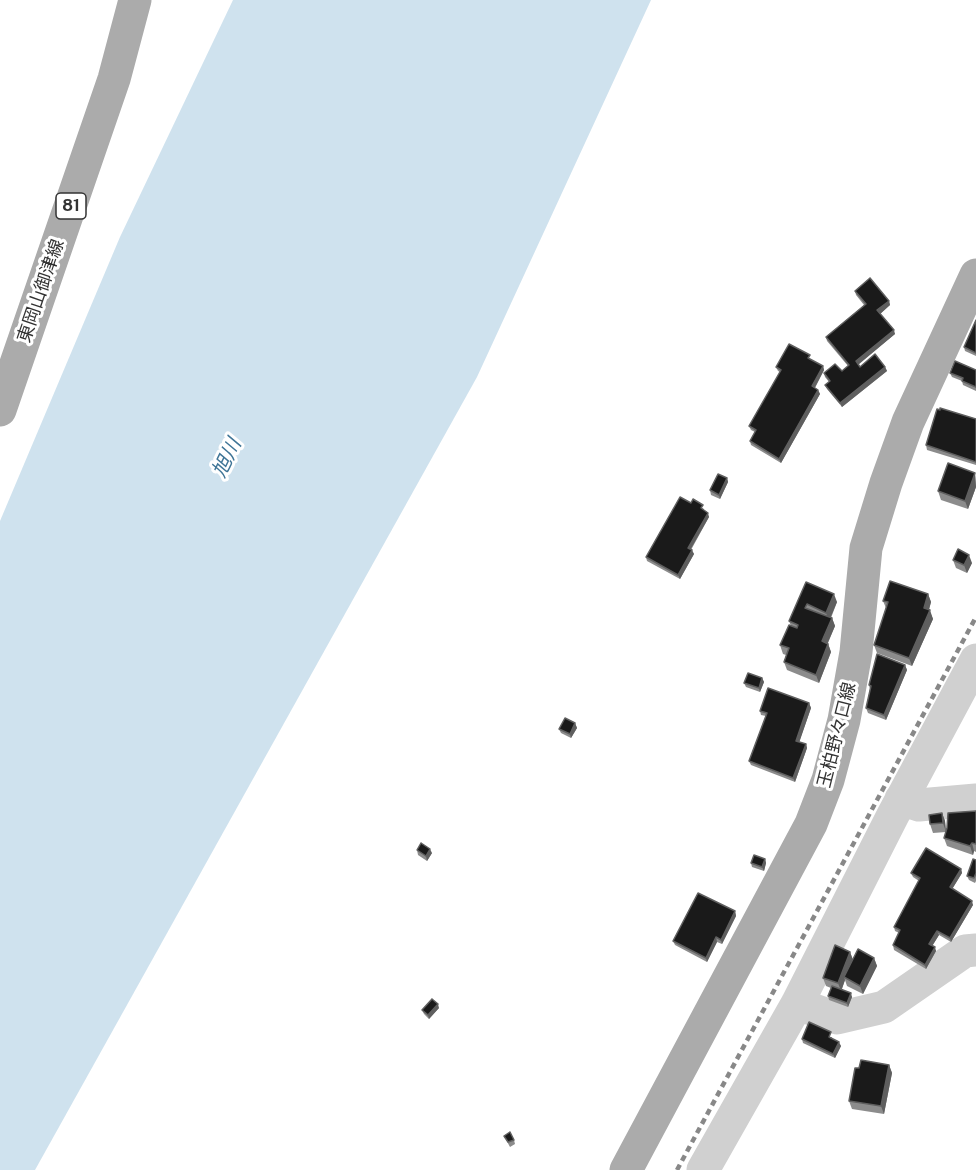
<!DOCTYPE html>
<html>
<head>
<meta charset="utf-8">
<style>
  body { margin:0 }
  canvas { display:block; background:#fff }
</style>
</head>
<body>
<canvas width="976" height="1170"></canvas>
<script>
const c = document.querySelector('canvas').getContext('2d');
c.lineJoin = 'round';
function fill(path, color) { c.fillStyle = color; c.fill(path, 'evenodd'); }
const poly = rows => new Path2D(rows.map(r => 'M' + r).join(''));
function stroke(path, color, width, dash) { c.strokeStyle = color; c.lineWidth = width; c.lineCap = dash ? 'butt' : 'round'; c.setLineDash(dash || []); c.stroke(path); }
function write(font, color, halo, rows, align = 'center') {
  c.font = font + ' "Public Sans","Noto Sans JP",sans-serif'; c.lineWidth = 6; c.setLineDash([]); c.textBaseline = 'middle'; c.strokeStyle = halo; c.fillStyle = color; for (const [text, x, y, turn = 0] of rows) {
    c.save(); c.translate(x, y); c.rotate((+turn || 0) * Math.PI / 180); c.textAlign = isNaN(turn) ? turn : align; if (halo) c.strokeText(text, 0, 0); c.fillText(text, 0, 0); c.restore();
  }
}
fill(poly([
  [233,0,651,0,477,377,35,1170,0,1170,0,521,120,237]
]), '#cfe2ee');
stroke(poly([
  [901,799,919,805,976,800],
  [797,1004,837,1018,884,1007,965,951,976,950],
  [703,1170,797,1004,893,815,976,660]
]), '#d0d0d0', 33);
stroke(poly([
  [0,410,114,79,135,0],
  [626,1170,811,824,828,780,844,720,856,652,866,548,886,483,908,422,976,275]
]), '#ababab', 33);
stroke(poly([
  [677,1170,976,617]
]), '#888', 4.5, [6, 4.5]);
fill(poly([
  [855,291,889,301,890,305,880,314,895,334,858,364,860,367,885,367,887,371,842,407,827,389,825,385,829,382,825,377,824,373,842,371,848,366,827,341,826,337,864,305,856,295],
  [976,320,976,356,965,351,964,347],
  [811,359,811,360,823,366,824,370,815,388,818,390,820,394,781,463,751,445,750,441,755,432,751,430,749,426,780,372,778,371,776,367],
  [976,370,976,391,963,385,962,381,952,377,950,373],
  [976,419,976,465,927,450,926,445],
  [975,473,976,487,968,509,941,500,938,491],
  [727,478,728,482,720,499,711,495,710,490],
  [691,503,704,509,704,510,709,517,691,550,694,554,680,579,647,561,646,557],
  [953,560,972,563,967,573,956,568],
  [806,582,837,602,831,618,832,618,835,626,828,643,831,652,819,683,787,670,784,662,786,655,783,654,780,645,791,626,789,621],
  [928,594,931,602,929,610,933,619,912,666,877,653,874,645,886,608,883,601],
  [905,665,907,670,886,720,868,713,866,708,870,689,869,685],
  [762,678,764,682,760,692,746,687,744,683],
  [809,703,811,708,799,742,806,744,807,748,795,782,751,765,749,761,766,716,761,715,760,711],
  [575,723,577,728,571,738,561,733,559,729],
  [976,811,976,852,974,851,973,855,947,846,944,838,946,832,933,833,930,824,942,813,945,821,946,831],
  [417,850,432,853,427,861,418,855],
  [765,859,766,863,764,871,752,867,751,863],
  [976,860,976,881,975,883,969,880,967,876],
  [961,869,962,873,952,889,973,905,951,942,939,935,932,946,936,951,926,969,894,950,893,945,899,933,895,931,894,927,919,881,913,877,911,873],
  [735,911,736,916,722,944,717,942,707,962,675,945,673,941],
  [850,952,853,960,874,958,877,966,863,994,847,986,845,980,842,989,852,997,848,1007,829,1000,828,996,831,988,826,986,823,978],
  [439,1008,429,1019,424,1014,422,1010],
  [832,1037,832,1038,841,1046,835,1058,803,1043,802,1039],
  [889,1065,892,1073,884,1114,852,1109,849,1101,859,1068],
  [504,1136,514,1140,515,1144,510,1147]
]), '#8c8c8c');
fill(poly([
  [889,301,890,305,879,315,877,310],
  [894,330,895,334,858,365,856,361],
  [823,366,824,370,813,391,812,386],
  [885,367,887,371,842,407,840,403],
  [818,390,820,394,781,463,779,459],
  [975,473,976,487,968,509,965,501],
  [727,478,728,482,720,499,719,495],
  [708,513,709,517,689,552,688,548],
  [692,550,694,554,680,579,678,575],
  [969,555,972,563,967,573,964,565],
  [834,594,837,602,829,621,826,613],
  [928,594,931,602,927,616,924,608],
  [930,610,933,619,912,666,909,658],
  [832,618,835,626,825,649,822,641],
  [828,644,831,652,819,683,816,675],
  [905,665,907,670,886,720,884,715],
  [762,678,764,682,760,692,759,688],
  [809,703,811,708,798,746,796,741],
  [575,723,577,728,571,738,570,734],
  [806,744,807,748,795,782,793,778],
  [942,813,945,821,946,832,943,823],
  [972,843,974,851,973,855,970,846],
  [430,849,432,853,427,861,426,856],
  [765,859,766,863,764,871,762,867],
  [961,869,962,873,951,891,950,887],
  [972,901,973,905,951,942,950,938],
  [735,911,736,916,722,944,721,940],
  [937,931,939,935,931,948,929,944],
  [716,937,717,942,707,962,706,958],
  [935,947,936,951,926,969,925,965],
  [850,952,853,960,844,977,845,980,841,991,838,983],
  [874,958,877,966,863,994,860,986],
  [851,993,852,997,848,1007,847,1003],
  [438,1004,439,1008,429,1019,428,1015],
  [839,1042,841,1046,835,1058,833,1054],
  [889,1065,892,1073,884,1114,881,1106]
]), '#5f5f5f');
const building = poly([
  [870,278,889,301,877,310,894,330,856,361,860,367,875,354,885,367,840,403,825,385,830,381,824,373,835,364,842,371,849,365,826,337,866,304,855,291,870,278],
  [976,320,976,353,964,347,976,320],
  [789,344,810,355,808,358,823,366,812,386,818,390,779,459,750,441,756,430,749,426,781,370,776,367,789,344],
  [955,361,976,370,976,387,962,381,963,378,950,373,955,361],
  [940,408,976,419,976,462,926,445,937,409,940,410,940,408],
  [948,463,975,473,965,501,938,491,948,463],
  [718,474,727,478,719,495,710,490,718,474],
  [680,497,691,503,693,499,703,505,701,508,708,513,688,548,692,550,678,575,646,557,680,497],
  [958,549,969,555,964,565,953,560,958,549],
  [890,581,928,594,924,608,930,610,909,658,874,645,888,602,883,601,890,581],
  [806,582,834,594,826,613,807,604,805,608,832,618,822,641,828,644,816,675,784,662,789,648,780,645,789,625,797,628,798,625,789,621,806,582],
  [877,654,905,665,884,715,866,708,871,686,869,685,877,654],
  [748,673,762,678,759,688,744,683,748,673],
  [768,688,809,703,796,741,806,744,793,778,749,761,767,713,760,711,768,688],
  [565,718,575,723,570,734,559,729,565,718],
  [976,811,976,844,972,843,970,846,944,838,947,828,948,813,976,811],
  [942,813,943,823,930,824,929,815,942,813],
  [421,843,430,849,426,856,417,850,421,843],
  [926,848,961,869,950,887,972,901,950,938,937,931,929,944,935,947,925,965,893,945,900,930,894,927,920,878,911,873,926,848],
  [754,855,765,859,762,867,751,863,754,855],
  [973,859,976,860,976,873,974,878,967,876,973,859],
  [698,893,735,911,721,940,716,937,706,958,673,941,698,893],
  [835,945,850,952,838,983,823,978,835,945],
  [858,949,874,958,860,986,844,977,858,949],
  [832,986,851,993,847,1003,828,996,832,986],
  [432,999,438,1004,428,1015,422,1010,432,999],
  [809,1022,831,1032,829,1037,839,1042,833,1054,802,1039,809,1022],
  [861,1060,889,1065,881,1106,849,1101,855,1068,859,1068,861,1060],
  [510,1132,514,1140,508,1142,504,1136,510,1132]
]);
fill(building, '#1a1a1a');
stroke(building, '#5f5f5f', 1.5);
for (const [x, y, w] of [
  [71,206,30]
]) { const box = new Path2D(); box.roundRect(x - w / 2, y - 13, w, 26, 4.5); c.fillStyle = '#fff'; c.fill(box); stroke(box, '#333', 1.5); }
write('bold 16px', '#333', null, [
  ["81",71,206]
]);
write('18px', '#333', '#fff', [
  ["東岡山御津線",41,291,-71],
  ["玉柏野々口線",837,735,-76]
]);
write('italic 20px', '#3f7597', '#fff', [
  ["旭川",227,458,-64]
]);
</script>
</body>
</html>
